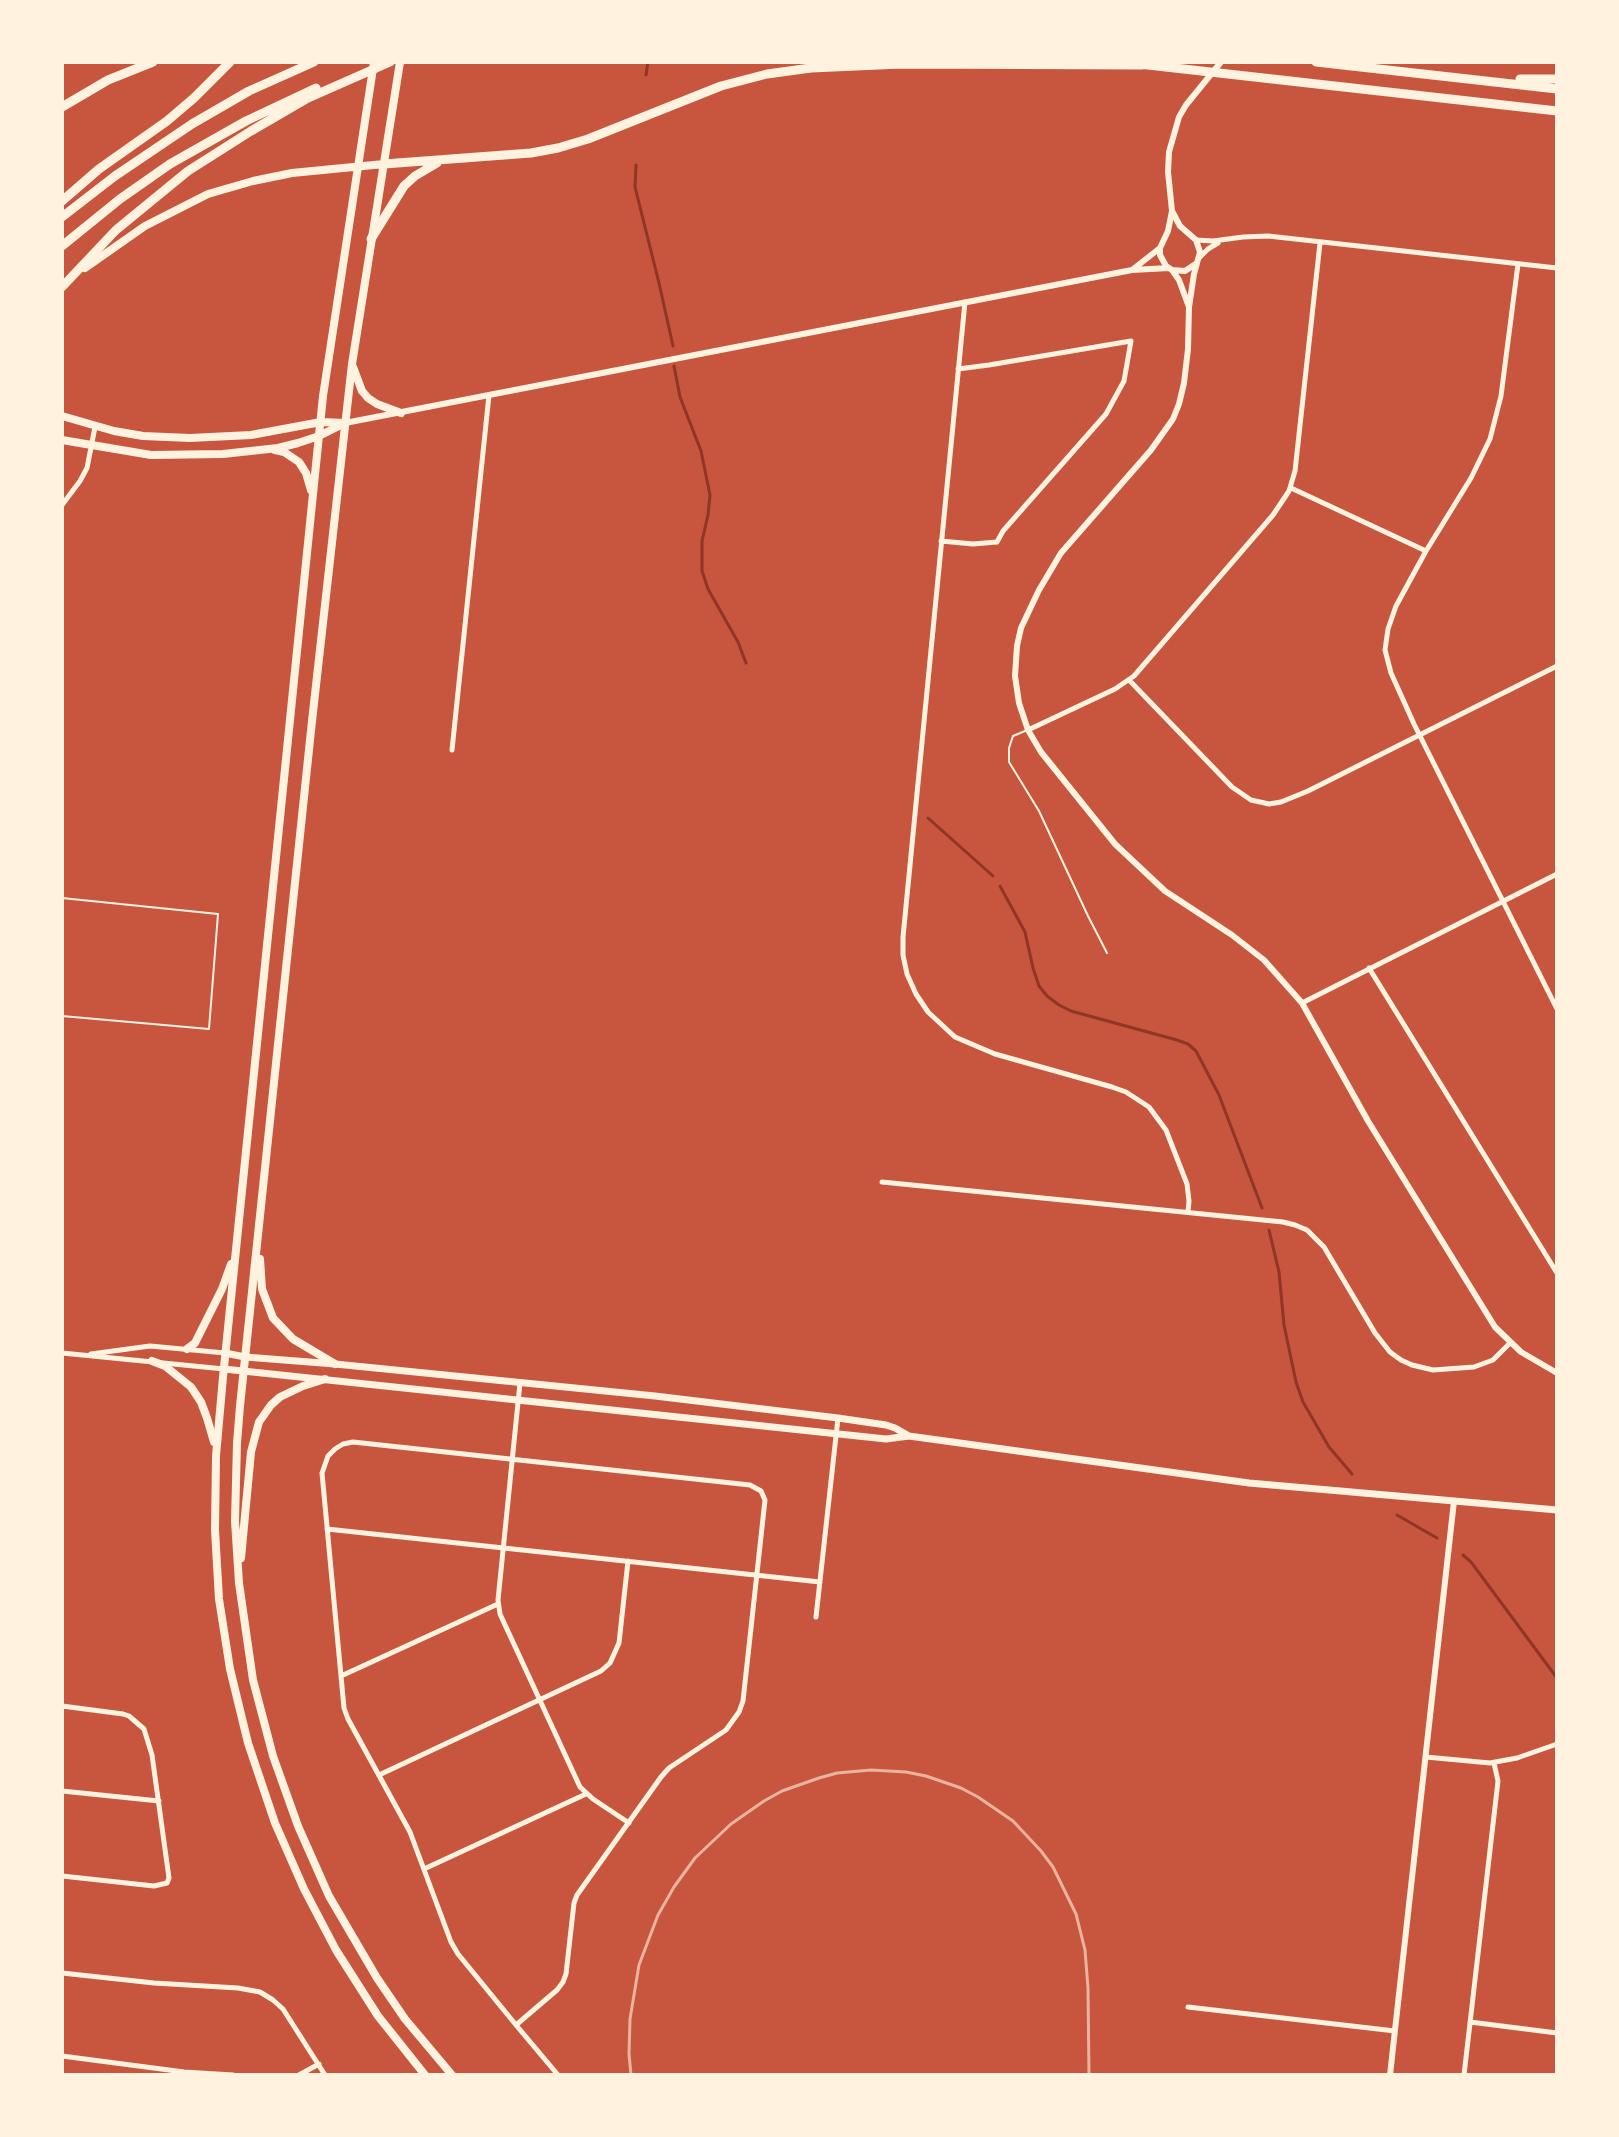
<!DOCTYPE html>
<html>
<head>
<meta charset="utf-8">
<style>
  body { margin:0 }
  #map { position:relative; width:1619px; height:2137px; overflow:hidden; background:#c8553d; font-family:Jost,sans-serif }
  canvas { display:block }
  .frame { position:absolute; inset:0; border:64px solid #fff3e0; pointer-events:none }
</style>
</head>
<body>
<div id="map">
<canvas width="1619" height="2137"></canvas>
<div class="frame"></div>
</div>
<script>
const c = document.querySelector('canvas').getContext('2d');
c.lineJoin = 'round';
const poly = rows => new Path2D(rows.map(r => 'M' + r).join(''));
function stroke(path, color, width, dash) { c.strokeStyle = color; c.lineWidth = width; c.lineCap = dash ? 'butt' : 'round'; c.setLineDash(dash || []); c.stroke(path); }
stroke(poly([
  [646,75,648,62],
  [636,165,635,187,659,283,673,346],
  [674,366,680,397,701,451,710,495,708,515,702,541,702,571,708,589,738,642,746,663],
  [928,818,993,876],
  [1000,886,1025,932,1033,968,1039,986,1047,996,1059,1005,1071,1011,1177,1040,1188,1044,1196,1051,1219,1095,1262,1208],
  [1269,1230,1279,1272,1284,1325,1296,1382,1303,1402,1329,1447,1352,1474],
  [1397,1515,1437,1538],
  [1463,1555,1471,1562,1557,1678]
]), '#8f3625', 3);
stroke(poly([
  [1025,731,1013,736,1009,748,1009,762,1039,811,1088,916,1107,953],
  [62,898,218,914,209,1029,62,1016]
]), '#fff3e0', 2);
stroke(poly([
  [1196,240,1213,241,1243,237,1268,236,1557,268],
  [1199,258,1208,249,1218,243],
  [1518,264,1501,396,1490,439,1471,478,1426,551,1396,606,1388,629,1385,650,1391,673,1414,724,1557,1009],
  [965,302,903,937,903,955,907,974,916,994,928,1012,955,1037,995,1054,1112,1087,1126,1092,1149,1107,1166,1130,1187,1184,1189,1201,1188,1212],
  [1291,488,1426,551],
  [62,505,80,481,87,468,95,427],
  [941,541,973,544,997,542,1003,531,1106,414,1124,381,1131,341,989,365,958,369],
  [1129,680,1232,787,1251,800,1269,804,1281,802,1308,791,1557,666],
  [1028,730,1115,689,1134,676,1273,515,1289,491,1295,471,1320,243],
  [452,750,489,395],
  [1369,968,1557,1273],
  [1302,1003,1557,874],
  [882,1182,1283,1222,1295,1225,1307,1230,1324,1247,1375,1333,1390,1352,1401,1360,1412,1365,1433,1370,1474,1367,1493,1360,1510,1343],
  [62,1353,224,1369],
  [91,1354,150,1346,225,1353],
  [520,1383,498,1600,500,1614,580,1787,593,1799,629,1823],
  [327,1529,820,1582],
  [816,1617,838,1418],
  [341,1676,498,1604],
  [62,1706,123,1714,129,1716,144,1729,152,1755,169,1878,167,1883,154,1886,62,1876],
  [1426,1757,1490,1763,1517,1758,1557,1744],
  [379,1775,601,1671,610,1663,619,1643,628,1561],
  [62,1791,159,1801],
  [424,1869,586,1794],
  [62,1973,154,1983,238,1988,260,1992,273,2000,283,2009,325,2075],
  [1188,2007,1395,2031],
  [1470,2022,1557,2033],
  [516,2025,557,1990,563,1982,566,1974,574,1903,577,1895,661,1777,669,1768,726,1730,739,1712,743,1701,765,1500,761,1491,750,1485,353,1442,343,1444,335,1449,328,1456,322,1473,341,1676,344,1708,348,1719,410,1832,451,1942,458,1954,516,2025,558,2075],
  [62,2056,184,2072,233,2075],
  [299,2075,319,2064],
  [1464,2075,1498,1781,1494,1763]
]), '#fff3e0', 5);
stroke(poly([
  [1221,62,1186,105,1179,117,1169,152,1168,172,1172,211,1180,226,1196,240,1200,252,1194,274,1189,307,1188,349,1184,383,1179,404,1173,419,1151,450,1061,553,1039,590,1021,628,1017,646,1015,676,1019,703,1028,730,1041,752,1115,844,1165,891,1232,935,1264,960,1302,1003,1368,1121,1495,1327,1521,1352,1557,1373],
  [1172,211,1168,231,1160,248,1160,255,1166,266,1172,270,1179,280,1189,307],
  [1132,270,1160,248],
  [1172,270,1185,271,1194,265],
  [345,423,1132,270,1169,268],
  [1390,2075,1454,1501]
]), '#fff3e0', 6);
stroke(poly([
  [225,1353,245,1357,335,1364,655,1396,838,1418,886,1425,895,1428,909,1436],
  [224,1369,886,1439,909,1436,1249,1483,1557,1510]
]), '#fff3e0', 7);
stroke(poly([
  [374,62,323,396,223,1377,216,1456,215,1530,219,1599,230,1669,248,1743,275,1823,304,1889,336,1950,378,2016,425,2075],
  [400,62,352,364,312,721,240,1406,237,1443,235,1521,239,1583,253,1680,273,1756,298,1826,329,1896,377,1978,405,2019,452,2075],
  [85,268,145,226,208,194,253,181,292,173,384,164],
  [353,367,362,391,368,398,377,404,401,413],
  [62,416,114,431,143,436,190,438,251,435,321,422,345,423],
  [62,440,151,455,223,454,278,448,298,443,319,436,345,423],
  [275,450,284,452,299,462,306,473,311,490],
  [260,1259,262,1289,273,1318,293,1339,335,1364],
  [187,1349,195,1343,222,1289,231,1264],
  [152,1361,165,1366,191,1387,201,1402,207,1418,214,1442],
  [241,1558,251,1452,259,1422,271,1405,280,1397,303,1386,325,1379]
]), '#fff3e0', 8);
stroke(poly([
  [1316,62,1557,89],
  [1139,64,1557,111],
  [1520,79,1557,79],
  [62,107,108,80,153,62],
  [384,164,531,153,558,148,588,139,721,86,767,74,811,68,901,64,1142,65],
  [62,201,99,169,167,121,194,98,230,62],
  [62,217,115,176,192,124,249,91,314,62],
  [371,239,404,186,415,176,437,163],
  [62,246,120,199,170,164,246,121,316,88],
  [62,287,116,230,188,171,251,131,306,99,390,62]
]), '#fff3e0', 9);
stroke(poly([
  [631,2075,629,2054,630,2019,639,1965,658,1915,674,1887,695,1858,731,1824,764,1801,782,1791,819,1778,837,1773,871,1770,906,1772,926,1776,961,1788,978,1797,1013,1821,1041,1851,1053,1867,1076,1914,1085,1950,1088,1988,1089,2075]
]), '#e9b49f', 3);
</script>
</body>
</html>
